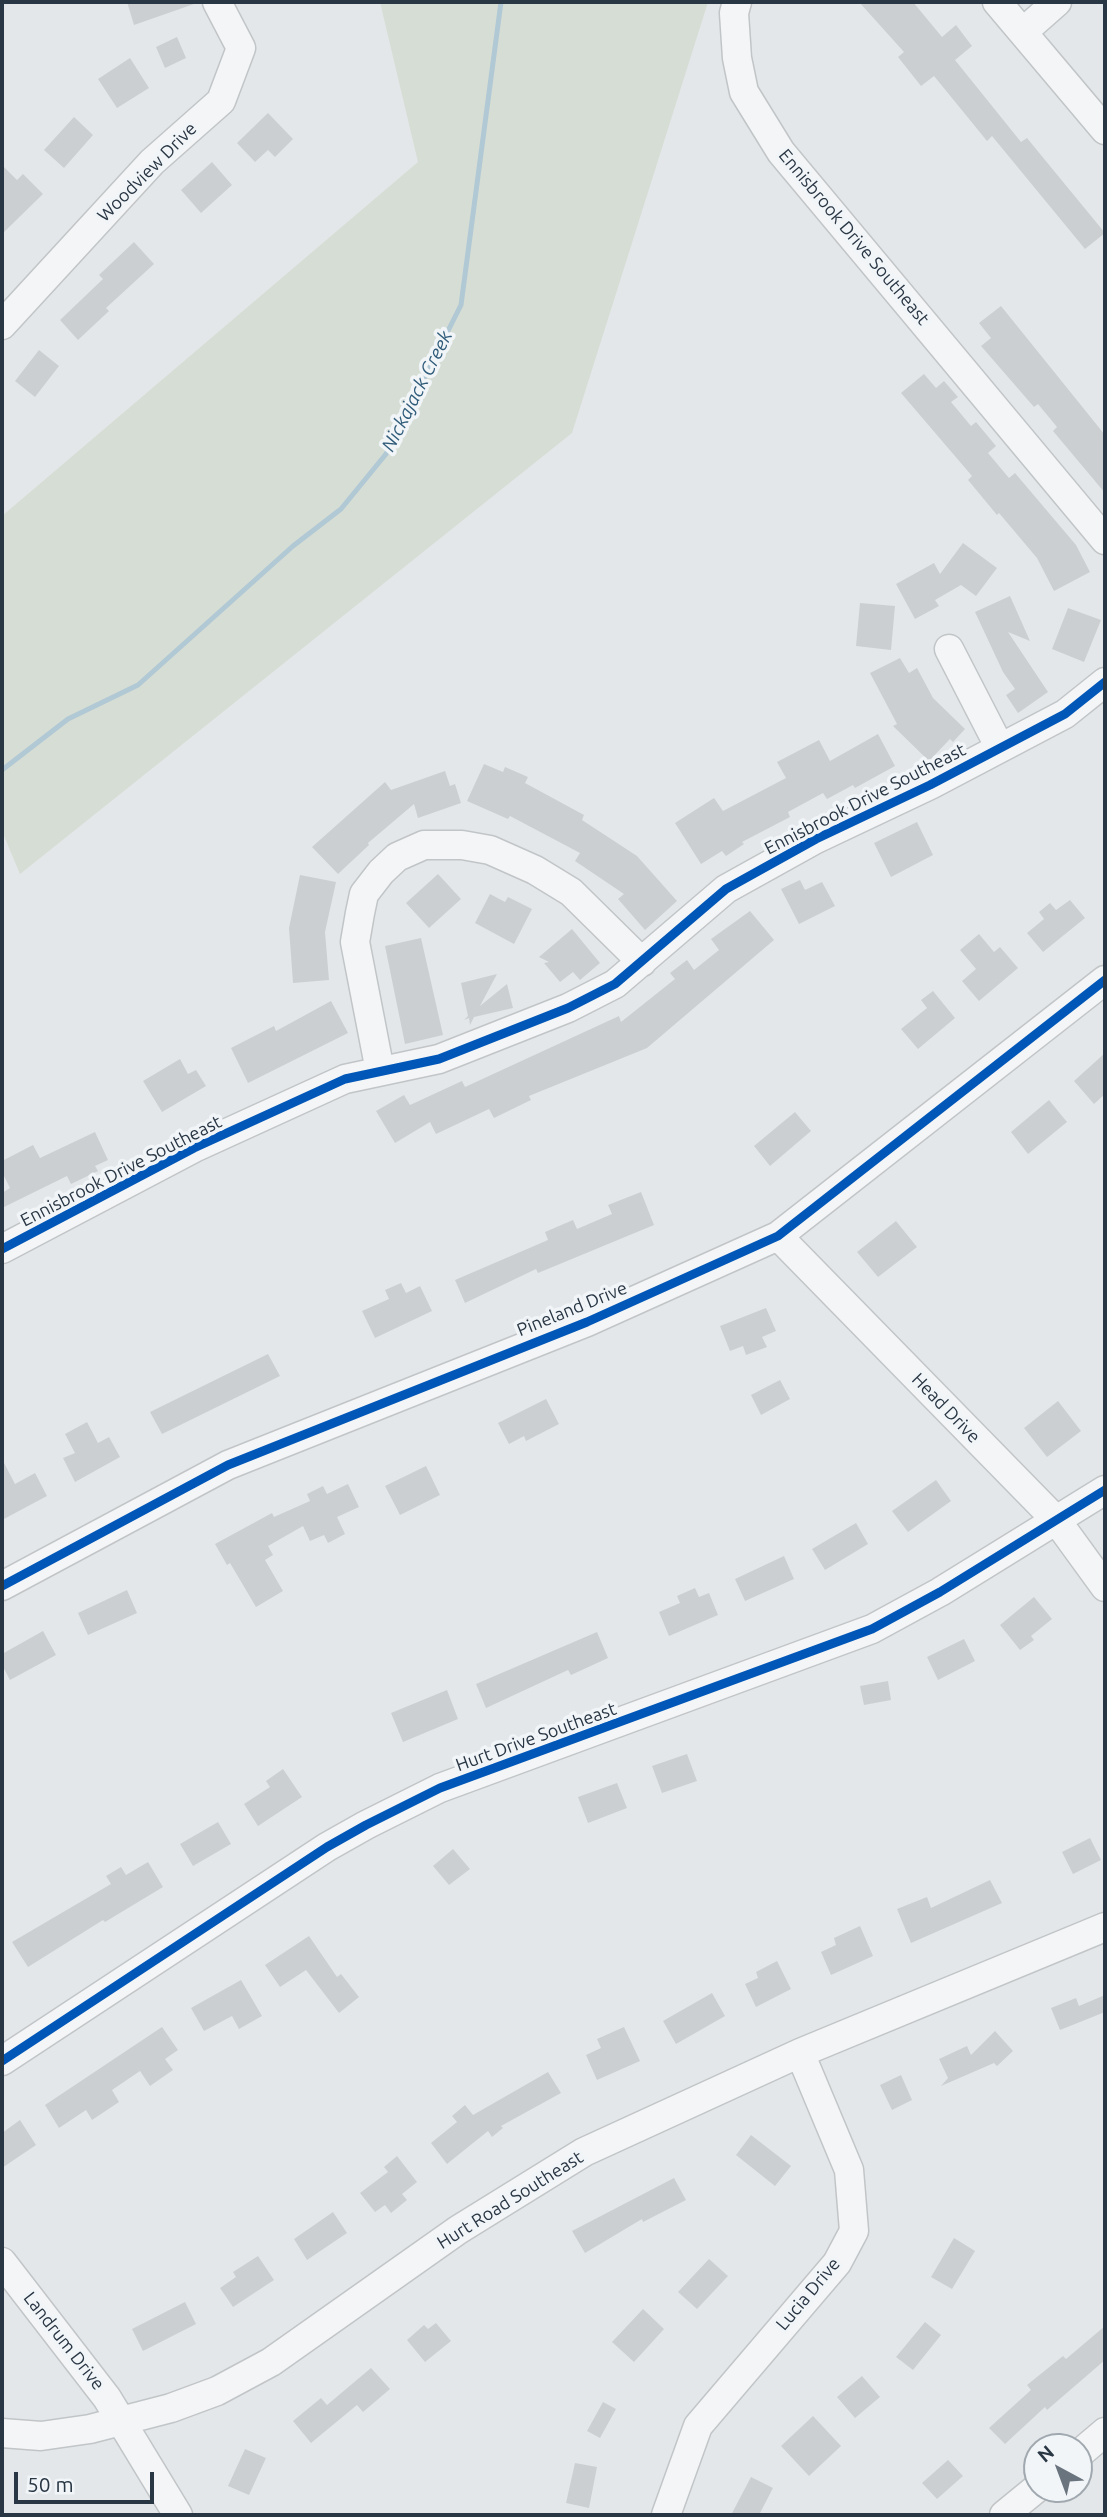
<!DOCTYPE html>
<html>
<head>
<meta charset="utf-8">
<style>
  body { margin:0 }
  #map { position:relative; width:1107px; height:2517px; overflow:hidden; background:#e4e7e9; font-family:Ubuntu,sans-serif }
  canvas { display:block }
  .frame { position:absolute; inset:0; border:4px solid #293644; pointer-events:none }
  .north { position:absolute; left:1023px; top:2433px; width:70px; height:70px; box-sizing:border-box; background:#f1f5f8; border:2px solid #a1a9b0; border-radius:50%; rotate:319deg; font-size:19px; font-weight:700; line-height:28px; text-align:center; color:#293644 }
  .north::after { content:''; display:block; margin:auto; width:24px; height:32px; background:#6a747e; clip-path:polygon(50% 0,100% 100%,50% 72%,0 100%) }
  .scale { position:absolute; left:14px; top:2472px; width:140px; height:32px; box-sizing:border-box; border:4px solid #293644; border-top:0; padding-left:9px; font-size:21px; line-height:24px; white-space:nowrap; color:#293644; -webkit-text-stroke:5px #f1f5f8; paint-order:stroke }
</style>
</head>
<body>
<div id="map">
<canvas width="1107" height="2517"></canvas>
<div class="frame"></div>
<div class="north">N</div>
<div class="scale">50 m</div>
</div>
<script>
const c = document.querySelector('canvas').getContext('2d');
c.lineJoin = 'round';
function fill(path, color) { c.fillStyle = color; c.fill(path, 'evenodd'); }
const poly = rows => new Path2D(rows.map(r => 'M' + r).join(''));
function stroke(path, color, width, dash) { c.strokeStyle = color; c.lineWidth = width; c.lineCap = dash ? 'butt' : 'round'; c.setLineDash(dash || []); c.stroke(path); }
function write(font, color, halo, rows, align = 'center') {
  c.font = font + ' Ubuntu,sans-serif'; c.lineWidth = 7; c.setLineDash([]); c.textBaseline = 'middle'; c.strokeStyle = halo; c.fillStyle = color; for (const [text, x, y, turn = 0] of rows) {
    c.save(); c.translate(x, y); c.rotate((+turn || 0) * Math.PI / 180); c.textAlign = isNaN(turn) ? turn : align; if (halo) c.strokeText(text, 0, 0); c.fillText(text, 0, 0); c.restore();
  }
}
fill(poly([
  [380,2,708,2,572,433,20,874,2,831,2,516,418,162]
]), '#d6ddd4');
stroke(poly([
  [2,770,68,719,138,685,293,546,341,509,386,454,461,305,501,2]
]), '#b1c8d5', 5);
fill(poly([
  [127,2,194,2,194,4,134,25],
  [859,2,913,2,942,37,956,25,972,46,955,60,1021,142,1027,138,1105,233,1085,249,992,136,987,141,934,76,921,86,898,57,904,52],
  [177,37,186,58,165,68,156,47],
  [130,58,149,88,117,108,98,79],
  [268,113,293,139,275,157,268,150,255,162,237,143],
  [74,117,93,135,64,168,44,150],
  [212,162,232,185,201,213,181,190],
  [2,165,17,180,23,174,43,194,2,234],
  [134,242,154,264,106,308,109,311,78,340,60,320,103,279,99,275],
  [1001,306,1105,435,1105,493,1053,431,1057,427,1038,404,1034,407,981,346,991,338,979,323],
  [39,350,59,366,35,397,15,381],
  [924,374,936,388,944,381,958,397,951,402,971,426,976,422,996,446,988,453,1009,478,1015,473,1076,545,1090,572,1054,591,1037,558,999,513,997,515,968,480,972,476,901,393],
  [963,543,997,568,976,596,961,585,935,600,939,606,915,619,896,584,934,563,940,574],
  [1010,596,1030,641,1008,632,1048,692,1018,713,1006,695,1015,689,1003,672,975,612],
  [860,603,895,606,891,650,856,646],
  [1068,608,1101,620,1084,662,1052,649],
  [900,658,909,673,917,668,933,698,965,729,953,742,950,739,929,761,893,726,897,724,870,673],
  [878,734,895,766,855,788,853,785,827,799,823,793,788,812,790,817,742,842,744,844,726,856,722,851,701,864,675,823,714,798,723,811,786,778,777,762,819,740,830,761],
  [484,764,503,772,505,767,528,777,525,783,584,815,582,820,637,856,677,901,645,930,618,899,624,894,575,861,580,853,510,816,508,819,467,801],
  [445,771,450,786,455,784,461,803,418,818,414,804,368,843,369,845,338,874,312,847,385,782,391,790],
  [917,822,933,855,891,877,874,843],
  [438,874,461,899,429,928,406,903],
  [300,875,336,882,325,932,329,980,293,983,289,928],
  [800,880,805,890,822,882,835,906,799,924,781,889],
  [490,894,505,902,508,897,532,909,514,944,475,923],
  [1070,900,1085,918,1043,952,1027,933,1044,919,1039,912,1050,903,1056,910],
  [750,911,774,940,647,1048,529,1096,531,1100,494,1118,489,1109,436,1134,430,1122,395,1143,376,1111,404,1095,410,1105,462,1081,465,1087,619,1016,621,1022,675,979,670,973,687,960,694,970,719,950,711,939],
  [572,929,600,963,580,980,573,972,560,982,544,963,549,962,539,957],
  [979,934,994,952,1000,947,1018,968,979,1001,962,981,976,969,960,950],
  [421,938,443,1035,405,1044,385,946],
  [497,974,480,1006,507,984,513,1008,474,1017,470,1025,469,1018,464,1020,468,1016,461,983],
  [933,991,955,1018,918,1049,901,1029,927,1008,921,1000],
  [331,1001,348,1033,248,1083,231,1048,274,1026,276,1031],
  [1105,1053,1105,1094,1094,1104,1074,1081],
  [180,1059,188,1074,196,1070,206,1086,162,1112,143,1081],
  [1049,1100,1067,1122,1028,1154,1011,1132],
  [795,1112,811,1131,770,1166,754,1146],
  [95,1132,108,1160,95,1166,98,1171,71,1184,67,1176,2,1208,2,1193,10,1188,2,1172,2,1161,33,1145,40,1158],
  [641,1192,654,1225,538,1273,536,1269,465,1303,455,1280,548,1240,545,1232,573,1220,577,1229,612,1214,608,1205],
  [896,1221,917,1247,878,1277,857,1252],
  [401,1283,406,1293,420,1286,432,1311,375,1338,362,1311,389,1299,385,1290],
  [766,1308,776,1331,762,1337,767,1347,746,1355,743,1346,730,1351,720,1326],
  [268,1354,280,1376,162,1434,150,1412],
  [780,1380,790,1399,761,1415,751,1395],
  [546,1399,559,1424,526,1441,524,1436,509,1444,498,1423],
  [1058,1401,1081,1431,1047,1457,1024,1428],
  [87,1422,98,1443,109,1437,120,1457,75,1482,63,1458,75,1453,65,1434],
  [2,1459,15,1484,35,1473,47,1496,2,1520],
  [426,1466,440,1495,400,1515,385,1486],
  [936,1480,951,1501,908,1532,892,1511],
  [348,1484,359,1507,337,1517,345,1534,328,1543,324,1535,310,1541,303,1526,268,1546,273,1555,265,1560,283,1591,256,1607,230,1563,227,1565,215,1544,272,1513,274,1517,310,1501,307,1494,323,1486,327,1494],
  [856,1523,868,1544,825,1570,812,1549],
  [784,1556,794,1579,745,1601,735,1579],
  [695,1588,699,1597,709,1593,718,1615,669,1636,659,1612,680,1603,677,1596],
  [127,1590,137,1613,88,1635,78,1613],
  [1034,1597,1052,1619,1031,1636,1034,1640,1020,1650,1000,1625],
  [43,1631,56,1655,10,1680,2,1665,2,1654],
  [597,1632,608,1658,571,1675,568,1670,486,1708,476,1684],
  [964,1639,975,1661,938,1680,927,1657],
  [888,1681,891,1700,864,1705,860,1686],
  [447,1690,458,1719,403,1742,391,1713],
  [687,1754,697,1781,662,1793,652,1766],
  [283,1769,302,1797,258,1826,244,1804,270,1787,266,1781],
  [617,1783,627,1808,588,1823,578,1797],
  [218,1822,231,1844,193,1866,180,1844],
  [1090,1838,1101,1860,1073,1874,1062,1852],
  [453,1849,470,1869,449,1885,433,1866],
  [148,1862,163,1887,105,1922,103,1920,28,1967,12,1942,111,1884,106,1876,121,1867,126,1875],
  [990,1880,1002,1903,911,1943,897,1909,927,1897,931,1908],
  [860,1926,873,1956,831,1975,821,1952,836,1945,834,1938],
  [309,1936,337,1977,341,1974,359,1997,339,2013,306,1970,280,1987,265,1965],
  [777,1961,791,1989,756,2007,745,1984,758,1978,756,1972],
  [241,1980,262,2016,239,2029,232,2016,204,2031,191,2008],
  [712,1993,725,2016,676,2044,663,2021],
  [1105,1995,1105,2012,1060,2030,1051,2008,1076,1998,1079,2006],
  [162,2027,178,2050,165,2059,173,2070,150,2086,140,2071,112,2090,119,2102,92,2120,86,2110,59,2128,45,2105],
  [624,2027,640,2061,597,2080,586,2055,601,2048,597,2039],
  [995,2031,1013,2051,997,2066,994,2063,941,2086,948,2078,939,2059,967,2046,971,2055],
  [548,2072,561,2093,501,2126,503,2128,492,2137,488,2131,447,2164,431,2143,457,2122,452,2116,465,2105,473,2115],
  [901,2075,912,2100,892,2110,880,2085],
  [20,2120,36,2145,2,2168,2,2133],
  [751,2135,791,2166,775,2186,736,2155],
  [397,2156,417,2182,402,2194,407,2200,391,2213,385,2205,375,2212,360,2193,388,2172,384,2167],
  [674,2178,686,2200,643,2222,642,2219,585,2253,572,2231],
  [333,2212,347,2233,307,2260,294,2239],
  [954,2238,975,2251,952,2289,931,2277],
  [258,2256,274,2280,233,2307,220,2288,236,2277,233,2272],
  [709,2259,728,2276,697,2309,678,2292],
  [185,2302,196,2324,143,2351,132,2329],
  [643,2309,664,2329,634,2362,612,2342],
  [925,2322,941,2335,913,2370,896,2357],
  [436,2323,451,2341,425,2362,407,2340,424,2325,428,2329],
  [1105,2326,1105,2360,1047,2410,1045,2407,1005,2444,989,2428,1031,2390,1027,2385,1063,2356,1066,2359],
  [371,2368,390,2389,363,2412,357,2405,311,2443,293,2421,321,2398,327,2405],
  [862,2376,880,2397,855,2418,837,2397],
  [603,2402,616,2409,600,2438,587,2431],
  [813,2416,841,2446,809,2476,781,2446],
  [245,2449,266,2458,249,2495,228,2486],
  [948,2460,963,2476,937,2499,922,2483],
  [575,2463,597,2467,589,2508,566,2503],
  [751,2477,773,2488,759,2515,731,2515]
]), '#cccfd1');
const minor = poly([
  [737,2,734,13,737,58,744,92,781,152,1105,540],
  [997,2,1105,130],
  [1023,32,1057,2],
  [2,325,152,162,221,101,241,48,217,2],
  [949,649,1000,748],
  [380,1071,355,942,360,913,364,894,381,872,397,857,424,845,462,845,490,850,535,870,571,892,642,962],
  [778,1236,1057,1521,1105,1587],
  [2,1249,194,1148,345,1079,439,1059,568,1008,615,984,726,889,816,839,930,785,1065,714,1105,682],
  [2,1586,228,1465,587,1322,778,1236,1105,980],
  [2,2061,327,1847,366,1825,440,1788,872,1629,940,1592,1105,1490],
  [2,2262,107,2398,178,2515],
  [2,2433,41,2436,90,2429,171,2408,217,2391,271,2362,458,2230,584,2152,800,2053,1105,1927],
  [1079,2454,1105,2432],
  [666,2515,698,2426,837,2263,854,2231,849,2170,800,2053],
  [1004,2515,1037,2488]
]);
stroke(minor, '#c2c5c7', 31);
stroke(minor, '#f3f5f6', 28);
stroke(poly([
  [2,1249,194,1148,345,1079,439,1059,568,1008,615,984,726,889,816,839,930,785,1065,714,1105,682],
  [2,1586,228,1465,587,1322,778,1236,1105,980],
  [2,2061,327,1847,366,1825,440,1788,872,1629,940,1592,1105,1490]
]), '#0057b8', 9);
write('18px', '#293644', '#f1f5f8', [
  ["Woodview Drive",147,172,-45],
  ["Ennisbrook Drive Southeast",854,237,50],
  ["Ennisbrook Drive Southeast",865,799,-27],
  ["Ennisbrook Drive Southeast",121,1171,-27],
  ["Pineland Drive",572,1309,-22],
  ["Head Drive",946,1408,46],
  ["Hurt Drive Southeast",536,1737,-20],
  ["Hurt Road Southeast",510,2200,-32],
  ["Lucia Drive",808,2294,-50],
  ["Landrum Drive",64,2341,52]
]);
write('italic 19px', '#305c7a', '#f1f5f8', [
  ["Nickajack Creek",417,391,-63]
]);
</script>
</body>
</html>
